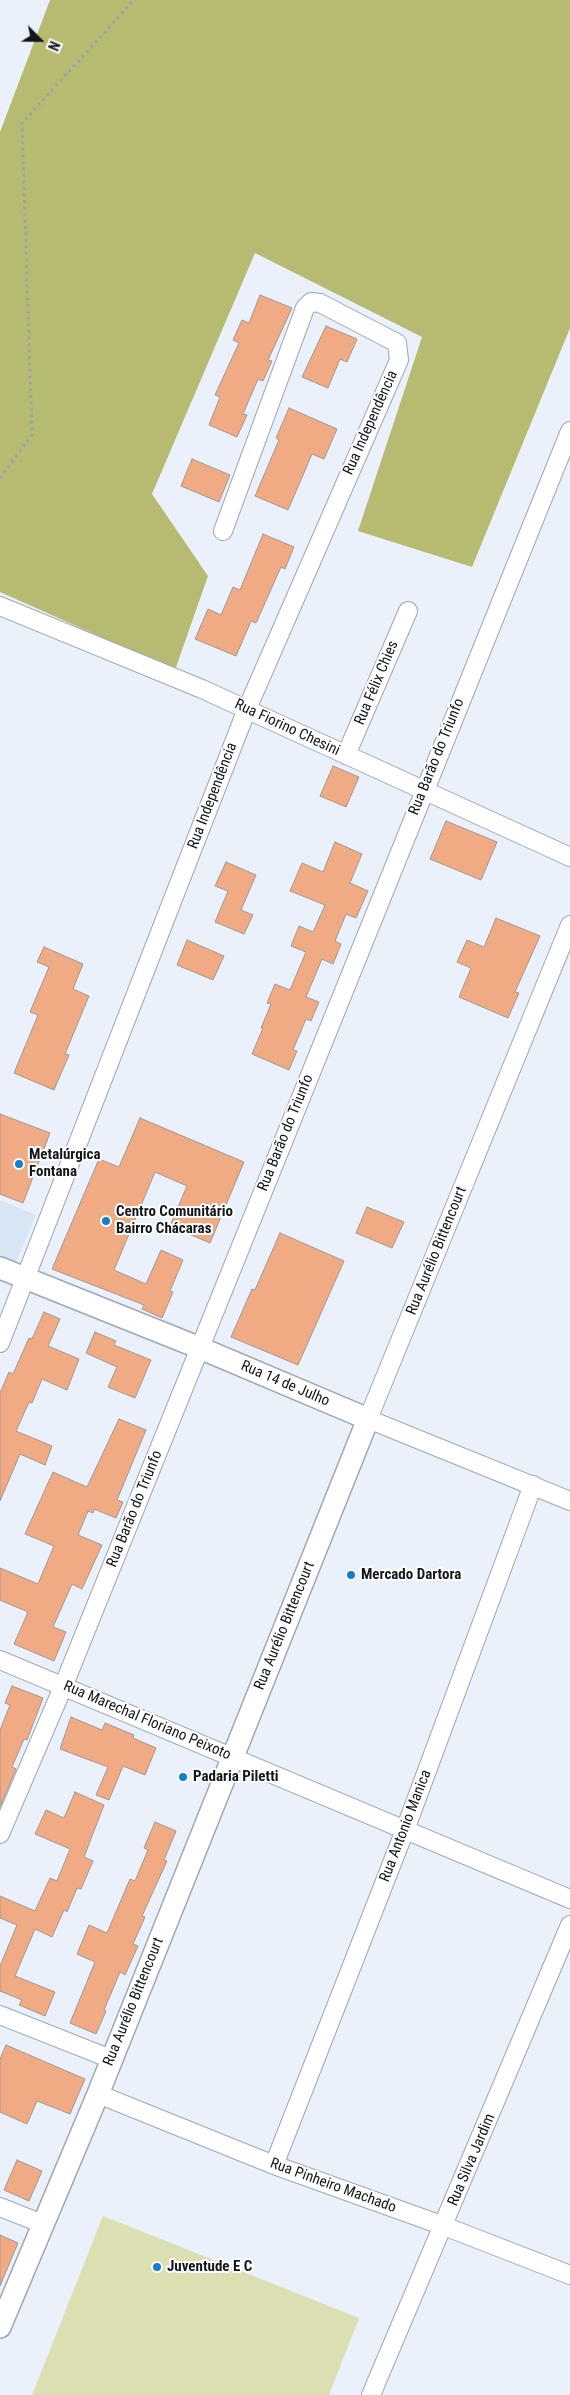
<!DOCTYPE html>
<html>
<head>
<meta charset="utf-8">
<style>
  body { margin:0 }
  #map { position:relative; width:570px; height:2395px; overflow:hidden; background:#eaf1fb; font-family:"Roboto Condensed",sans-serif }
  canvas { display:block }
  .north { position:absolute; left:15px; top:15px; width:50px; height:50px; -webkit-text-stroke:4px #fff; paint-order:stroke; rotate:113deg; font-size:14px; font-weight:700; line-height:20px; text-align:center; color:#14171a }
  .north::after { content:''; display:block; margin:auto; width:18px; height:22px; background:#14171a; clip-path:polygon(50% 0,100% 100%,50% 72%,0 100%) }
</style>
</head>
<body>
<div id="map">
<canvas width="570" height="2395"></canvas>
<div class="north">N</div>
</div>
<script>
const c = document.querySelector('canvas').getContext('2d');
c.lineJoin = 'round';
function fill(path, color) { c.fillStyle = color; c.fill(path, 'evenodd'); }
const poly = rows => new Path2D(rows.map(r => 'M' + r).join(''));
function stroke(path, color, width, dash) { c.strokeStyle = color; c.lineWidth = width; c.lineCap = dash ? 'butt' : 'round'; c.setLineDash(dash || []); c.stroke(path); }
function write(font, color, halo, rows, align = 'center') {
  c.font = font + ' "Roboto Condensed",sans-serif'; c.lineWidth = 4; c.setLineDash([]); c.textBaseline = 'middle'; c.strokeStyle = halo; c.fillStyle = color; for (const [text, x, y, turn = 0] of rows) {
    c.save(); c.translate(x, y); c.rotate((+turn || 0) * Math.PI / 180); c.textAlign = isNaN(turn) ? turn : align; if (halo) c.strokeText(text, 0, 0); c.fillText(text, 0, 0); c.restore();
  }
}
fill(poly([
  [0,1200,36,1215,12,1271,0,1265]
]), '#d8e5f5');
fill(poly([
  [103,2216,359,2318,329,2395,32,2395]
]), '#dbdfb1');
fill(poly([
  [50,0,570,0,570,328,472,567,358,531,422,337,255,253,152,494,208,576,175,670,0,592,0,132]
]), '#b7bb71');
const building = poly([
  [260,295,292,308,268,360,272,361,263,381,258,379,243,414,247,415,237,437,209,425,220,397,215,395,239,343,233,340,242,320,249,323,260,295],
  [326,326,357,339,347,362,340,359,328,388,302,377,326,326],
  [289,408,337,429,324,459,312,454,288,510,255,496,279,440,276,438,289,408],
  [192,459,230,475,219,502,181,486,192,459],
  [263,534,294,547,285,569,281,567,256,623,251,621,236,656,195,639,208,609,221,615,233,587,240,590,263,534],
  [333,766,359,777,346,807,320,796,333,766],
  [446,821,497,842,481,880,430,859,446,821],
  [335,842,362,854,350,883,368,891,356,918,346,914,335,941,341,944,333,964,322,959,306,997,319,1002,311,1021,306,1019,293,1050,297,1051,289,1070,252,1054,263,1028,261,1028,271,1004,267,1003,275,984,290,990,306,952,291,946,299,926,313,932,325,905,290,891,302,863,323,872,335,842],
  [226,862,256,875,241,910,253,915,244,934,215,922,228,891,215,886,226,862],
  [496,918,540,936,515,992,519,993,508,1018,459,997,471,968,457,962,467,940,484,947,496,918],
  [187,940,224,956,213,980,177,965,187,940],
  [44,947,83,964,73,989,89,996,65,1054,69,1055,54,1090,14,1073,38,1015,30,1012,49,967,37,962,44,947],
  [0,1114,50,1133,23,1203,0,1194,0,1114],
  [140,1118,244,1162,210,1243,170,1226,187,1186,155,1172,114,1270,146,1284,161,1250,183,1260,170,1291,173,1292,162,1318,142,1309,144,1305,52,1269,99,1159,119,1167,140,1118],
  [367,1207,404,1222,392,1248,356,1233,367,1207],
  [280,1233,344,1261,298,1365,231,1337,252,1289,255,1290,280,1233],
  [44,1312,60,1319,48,1346,79,1359,67,1390,42,1379,32,1403,29,1402,16,1431,52,1446,45,1465,20,1454,0,1501,0,1393,9,1372,13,1374,29,1338,32,1339,44,1312],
  [95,1332,116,1341,114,1345,151,1360,135,1398,108,1387,117,1367,86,1353,95,1332],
  [119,1419,146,1430,117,1500,123,1502,116,1518,94,1509,93,1513,88,1511,78,1535,102,1545,82,1589,72,1584,53,1627,66,1632,54,1661,14,1644,28,1612,0,1600,0,1568,38,1584,54,1546,25,1534,53,1472,87,1487,119,1419],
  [12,1686,43,1698,27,1740,24,1739,12,1767,16,1769,0,1807,0,1730,10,1705,5,1703,12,1686],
  [71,1717,102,1730,105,1723,134,1735,133,1738,156,1748,145,1775,123,1766,109,1800,96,1795,108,1767,60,1749,71,1717],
  [75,1792,104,1805,84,1857,93,1861,81,1889,77,1888,67,1912,64,1910,52,1937,35,1929,15,1976,55,1992,45,2016,19,2005,22,2000,0,1991,0,1966,17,1925,0,1918,0,1896,35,1911,50,1878,57,1881,70,1849,35,1834,46,1810,64,1818,75,1792],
  [155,1822,176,1831,164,1860,167,1861,142,1916,145,1917,133,1944,138,1946,125,1975,120,1972,104,2010,106,2011,96,2034,70,2023,95,1962,77,1954,89,1925,107,1933,130,1879,135,1881,148,1850,144,1848,155,1822],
  [6,2045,85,2079,70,2114,37,2101,27,2124,0,2112,0,2059,6,2045],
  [17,2160,42,2171,29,2201,4,2190,17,2160],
  [0,2235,18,2243,0,2286,0,2235]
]);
fill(building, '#f0ab85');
stroke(building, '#a29791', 1);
const minor = poly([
  [0,606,202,689,570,857],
  [346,755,408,611],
  [570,925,368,1419,570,1501],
  [0,1343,247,709,399,360,397,343,320,303,311,302,305,308,223,531],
  [0,1660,570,1899],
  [0,1834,63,1687,570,431],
  [0,2015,111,2059],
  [98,2094,274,2165,444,2226,570,2275],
  [274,2165,405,1830,533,1485],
  [0,2207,43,2224],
  [371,2395,570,1925]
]);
const tertiary = poly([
  [0,1268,200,1348,368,1419,98,2094,0,2327]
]);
stroke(minor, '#a0a7b1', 20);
stroke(tertiary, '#a0a7b1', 24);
stroke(poly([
  [0,478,32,435,22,123,134,0]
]), '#9ca2a9', 3, [2.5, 4]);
stroke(minor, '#fff', 18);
stroke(tertiary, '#fff', 21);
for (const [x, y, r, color] of [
  [19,1164,5,"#167ec9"],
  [106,1221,5,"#167ec9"],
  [351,1575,5,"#167ec9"],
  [183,1777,5,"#167ec9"],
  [157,2267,5,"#167ec9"]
]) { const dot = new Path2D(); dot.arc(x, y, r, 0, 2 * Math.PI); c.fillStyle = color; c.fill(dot); stroke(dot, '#fff', 2); }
write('15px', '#14171a', '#fff', [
  ["Rua Independência",371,423,-66],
  ["Rua Félix Chies",377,683,-67],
  ["Rua Fiorino Chesini",287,728,25],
  ["Rua Barão do Triunfo",437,757,-68],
  ["Rua Independência",213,796,-69],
  ["Rua Barão do Triunfo",286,1133,-68],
  ["Rua Aurélio Bittencourt",437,1251,-68],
  ["Rua 14 de Julho",285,1384,23],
  ["Rua Barão do Triunfo",135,1509,-68],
  ["Rua Aurélio Bittencourt",285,1626,-68],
  ["Rua Marechal Floriano Peixoto",147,1721,23],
  ["Rua Antonio Manica",406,1826,-69],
  ["Rua Aurélio Bittencourt",134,2002,-68],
  ["Rua Silva Jardim",472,2160,-67],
  ["Rua Pinheiro Machado",333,2186,20]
]);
write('bold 15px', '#14171a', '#fff', [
  ["Metalúrgica",29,1155],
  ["Fontana",29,1172],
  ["Centro Comunitário",116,1212],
  ["Bairro Chácaras",116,1229],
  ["Mercado Dartora",361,1575],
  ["Padaria Piletti",193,1777],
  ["Juventude E C",167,2267]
], 'left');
</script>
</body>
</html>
